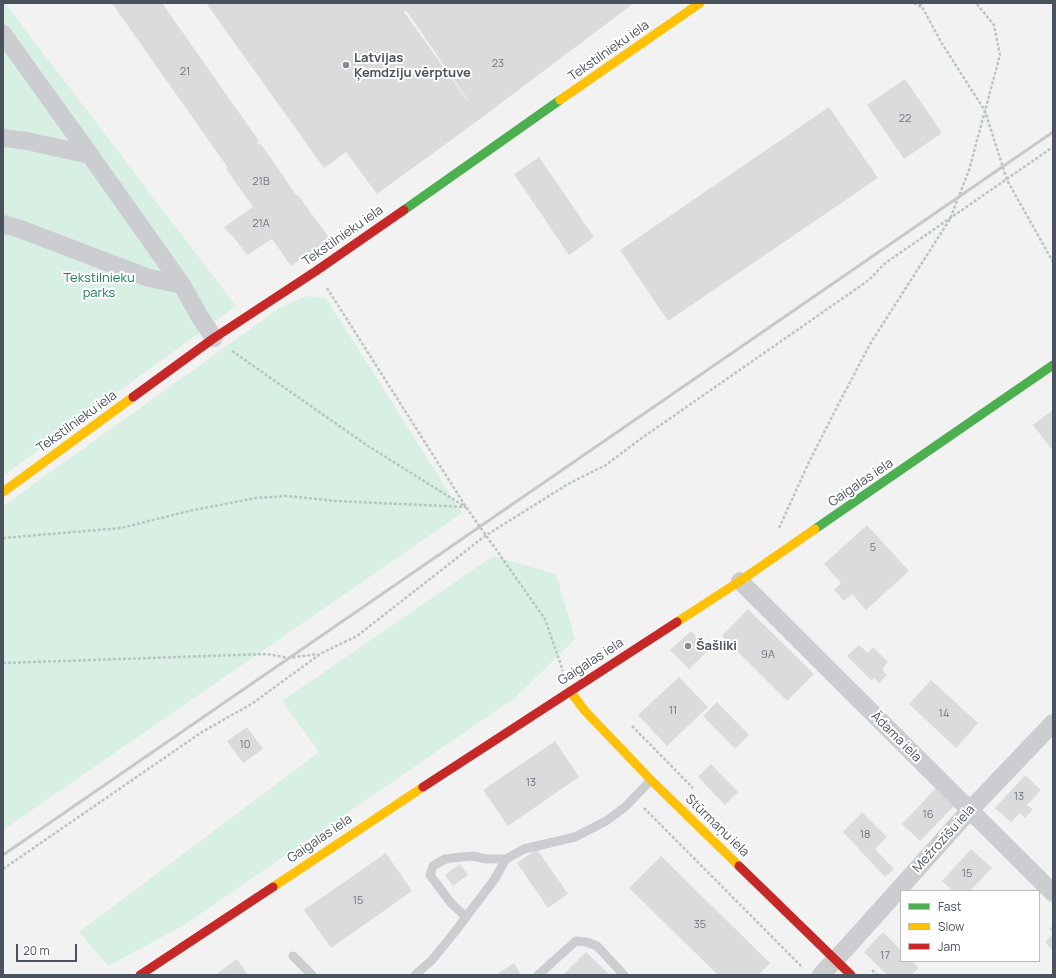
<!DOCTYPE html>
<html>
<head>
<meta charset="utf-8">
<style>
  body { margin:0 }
  #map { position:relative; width:1056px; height:978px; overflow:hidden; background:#f2f2f2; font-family:Manrope,sans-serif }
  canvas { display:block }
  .frame { position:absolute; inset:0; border:4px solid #4a525e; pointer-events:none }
  .legend { position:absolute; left:900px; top:890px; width:140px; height:72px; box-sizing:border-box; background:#fff; border:1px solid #b7babf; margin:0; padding:5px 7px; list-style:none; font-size:12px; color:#4a525e }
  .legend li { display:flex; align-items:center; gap:8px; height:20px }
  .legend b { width:20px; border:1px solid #b7babf }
  .scale { position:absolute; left:16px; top:944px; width:61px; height:18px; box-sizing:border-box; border:2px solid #4a525e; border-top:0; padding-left:5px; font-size:12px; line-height:14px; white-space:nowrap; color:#4a525e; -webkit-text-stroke:3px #fff; paint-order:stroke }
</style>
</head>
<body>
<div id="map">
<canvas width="1056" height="978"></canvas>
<div class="frame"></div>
<ul class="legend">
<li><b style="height:5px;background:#4caf50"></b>Fast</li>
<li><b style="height:5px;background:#ffc107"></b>Slow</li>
<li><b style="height:5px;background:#c62828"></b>Jam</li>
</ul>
<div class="scale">20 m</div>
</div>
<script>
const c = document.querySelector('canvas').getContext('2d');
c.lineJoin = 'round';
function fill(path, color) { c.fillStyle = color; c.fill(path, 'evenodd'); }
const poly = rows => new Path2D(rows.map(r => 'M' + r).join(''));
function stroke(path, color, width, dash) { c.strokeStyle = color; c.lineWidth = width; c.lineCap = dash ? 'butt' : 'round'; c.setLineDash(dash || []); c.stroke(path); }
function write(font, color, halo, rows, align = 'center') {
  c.font = font + ' Manrope,sans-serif'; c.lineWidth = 4; c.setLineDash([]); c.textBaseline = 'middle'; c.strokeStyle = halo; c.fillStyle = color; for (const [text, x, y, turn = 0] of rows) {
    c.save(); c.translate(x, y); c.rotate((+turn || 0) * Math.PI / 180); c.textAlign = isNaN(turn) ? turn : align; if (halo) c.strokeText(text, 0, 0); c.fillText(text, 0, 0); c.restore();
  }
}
fill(poly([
  [3,3,5,3,236,306,3,476],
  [307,296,326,298,462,513,3,830,3,506,281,307],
  [493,556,556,574,575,639,516,697,184,925,108,966,79,932,319,752,282,701]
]), '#d8efe4');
fill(poly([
  [112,3,162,3,259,141,257,142,260,145,261,144,297,196,298,195,330,239,291,266,272,239,247,255,232,235,231,236,224,227,253,207,226,169,228,168],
  [206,3,634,3,480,119,377,194,346,152,324,168],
  [406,10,468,100,467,100,404,12],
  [905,79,942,133,904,159,867,105],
  [829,107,878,178,668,321,620,250],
  [539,157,594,237,569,255,514,174],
  [1053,410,1053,451,1033,425],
  [867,525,909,571,866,610,852,594,844,601,834,590,841,583,824,564],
  [748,609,814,674,787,701,722,636],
  [691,631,709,650,689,669,670,650],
  [859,645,868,653,873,647,888,662,883,668,884,669,882,670,887,675,879,683,874,678,872,681,847,656],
  [679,677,708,707,667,746,638,715],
  [931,680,978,723,956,748,909,704],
  [717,702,749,735,735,749,703,716],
  [247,727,263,749,243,763,227,741],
  [555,741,579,777,508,826,483,790],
  [711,764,738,792,725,805,698,777],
  [1025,775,1041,790,1027,805,1033,809,1025,818,1020,813,1011,822,995,808],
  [936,788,954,806,920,841,902,824],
  [862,812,887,837,875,849,894,869,885,877,843,832],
  [537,849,568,894,548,908,517,863],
  [971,849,992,868,970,891,953,891,942,881],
  [386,853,412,891,331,948,304,910],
  [661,856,770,963,758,975,718,975,629,888],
  [460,864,468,875,453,886,445,875],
  [1053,925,1053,933,1049,929],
  [883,932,901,950,901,961,912,961,919,968,911,975,887,975,864,952],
  [1053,934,1053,951,1045,942],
  [586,952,610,975,563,975],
  [237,959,248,975,215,975],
  [514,963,521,975,496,975]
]), '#dbdbdc');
stroke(poly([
  [914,3,923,8],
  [920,3,941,42,985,111,1007,180,1053,262],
  [327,288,466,507,545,619,563,671],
  [232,351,368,446,464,506],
  [779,528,809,462,838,405,870,344,950,219,969,170,1000,55,994,25,976,3],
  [3,538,121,528,189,511,256,498,288,496,335,501,466,507],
  [3,663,267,654,288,658,318,654],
  [632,726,693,788],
  [644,808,803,968],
  [3,869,202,732,253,703,320,654,357,636,485,536,568,484,606,465,639,440,869,280,884,264,1053,147],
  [872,970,877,975]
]), '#bac5c2', 2.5, [3, 2]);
stroke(poly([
  [466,917,451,903,430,875,433,866,445,859,461,857,473,856,486,859,506,859],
  [293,956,312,975],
  [415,975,432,960,454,933,494,880,506,859,524,849,575,837,606,821,625,807,651,780],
  [538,975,576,941,587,942,597,946,624,975]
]), '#cccdd0', 9);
stroke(poly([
  [3,34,90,155],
  [3,138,27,141,90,155,182,285,200,317,214,338],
  [3,224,20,229,149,278,182,285],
  [740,581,1053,893],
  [821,975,848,946,970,810,1053,723]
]), '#cccdd0', 18);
stroke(poly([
  [404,210,560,100],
  [815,529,1053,365]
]), '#4caf50', 9);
stroke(poly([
  [560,100,700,3],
  [3,492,133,397],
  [677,622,740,581,815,529],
  [570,691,585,711,651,780,739,866],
  [273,887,423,787]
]), '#ffc107', 9);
stroke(poly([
  [133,397,214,338,316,271,404,210],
  [423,787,677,622],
  [739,866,851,975],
  [140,975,273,887]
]), '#c62828', 9);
stroke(poly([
  [3,855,1053,132]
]), '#c7c8ca', 3);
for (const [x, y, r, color] of [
  [346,65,4,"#858a92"],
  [688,646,4,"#858a92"]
]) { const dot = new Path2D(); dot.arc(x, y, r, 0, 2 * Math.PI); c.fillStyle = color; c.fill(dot); stroke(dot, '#fff', 1.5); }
write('11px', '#6f757e', null, [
  ["23",498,64],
  ["21",185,72],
  ["22",905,119],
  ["21B",261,182],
  ["21A",261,224],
  ["5",873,548],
  ["9A",768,655],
  ["11",673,711],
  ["14",944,714],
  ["10",245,745],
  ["13",531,783],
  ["13",1019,797],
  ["16",928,815],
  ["18",865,835],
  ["15",967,874],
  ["15",358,901],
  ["35",700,925],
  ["17",885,956]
]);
write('13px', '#4a525e', '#fff', [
  ["Tekstilnieku iela",609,51,-35],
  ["Tekstilnieku iela",343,236,-35],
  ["Tekstilnieku iela",77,422,-36],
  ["Gaigalas iela",861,483,-34],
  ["Gaigalas iela",591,662,-33],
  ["Ādama iela",896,737,45],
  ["Stūrmaņu iela",717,826,44],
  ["Gaigalas iela",320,839,-34],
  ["Mežrozīšu iela",944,839,-48]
]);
write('bold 13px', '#4a525e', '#fff', [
  ["Latvijas",354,58],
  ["Ķemdziju vērptuve",354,73],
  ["Šašliki",696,646]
], 'left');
write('13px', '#1d7c57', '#fff', [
  ["Tekstilnieku",99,278],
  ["parks",99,293]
]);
</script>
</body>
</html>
